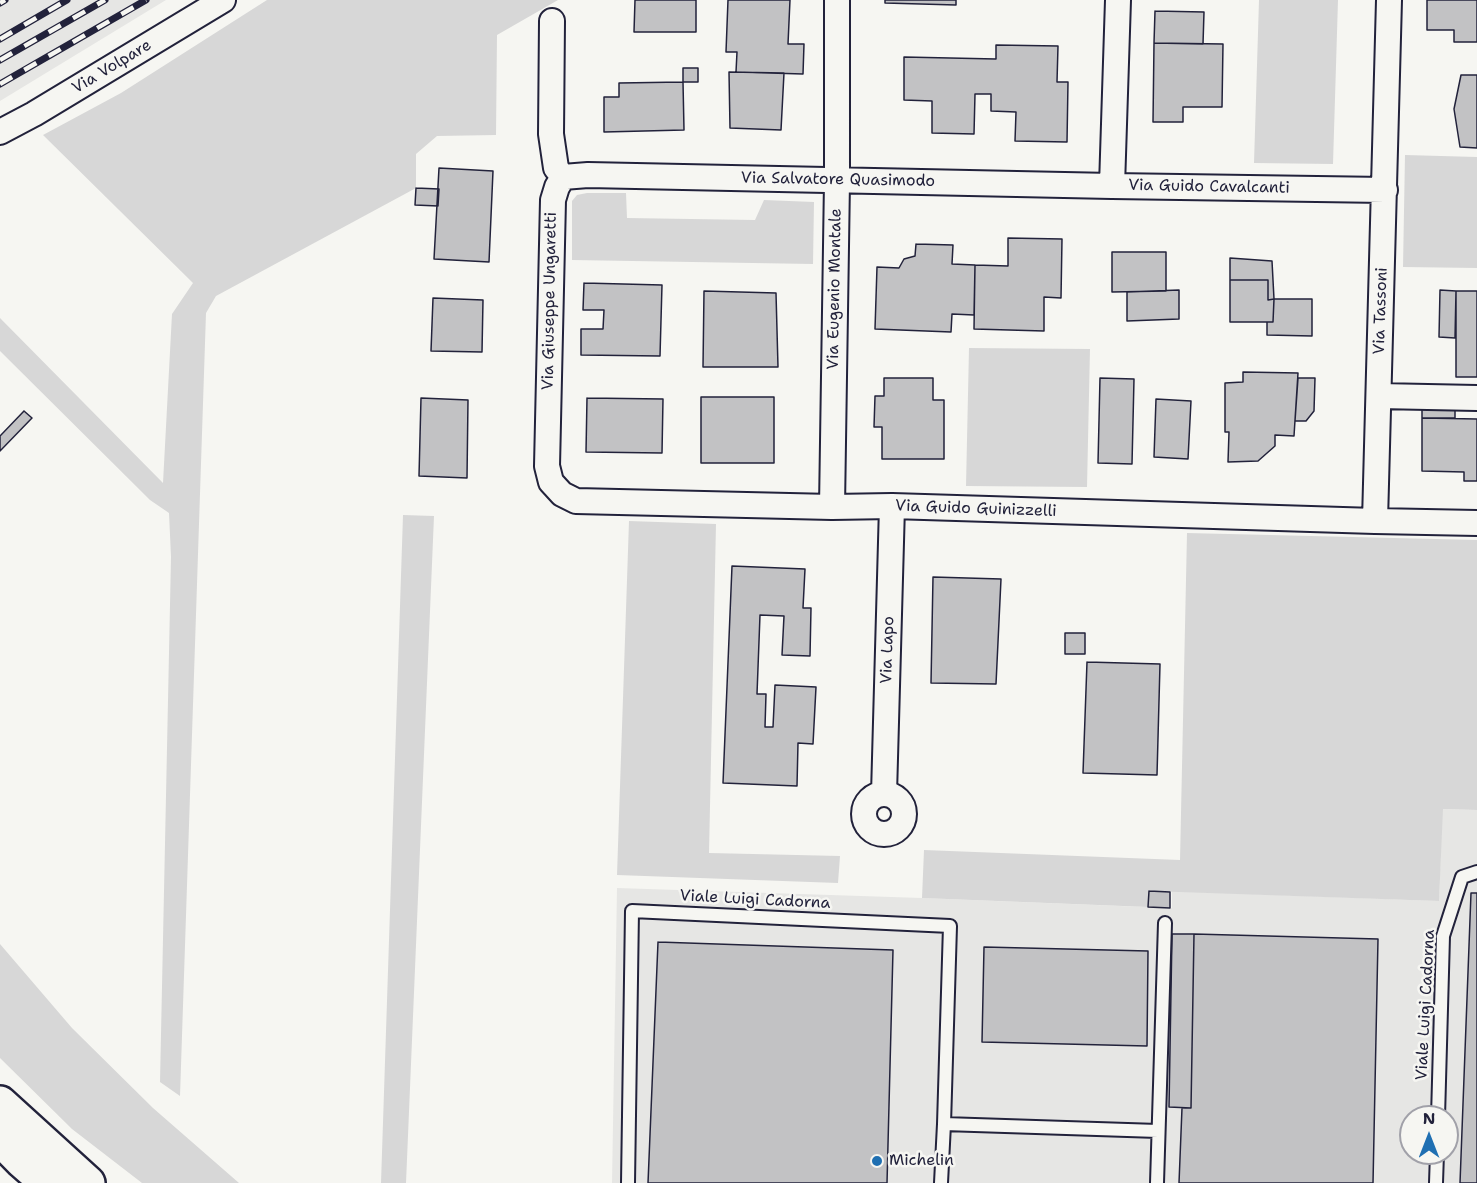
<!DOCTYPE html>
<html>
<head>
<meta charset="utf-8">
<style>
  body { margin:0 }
  #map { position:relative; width:1477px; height:1183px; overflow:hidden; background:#f6f6f2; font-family:"Shantell Sans",sans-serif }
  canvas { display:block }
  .north { position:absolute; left:1399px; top:1105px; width:60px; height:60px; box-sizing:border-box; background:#f6f6f2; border:2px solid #a1a1a9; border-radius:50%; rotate:0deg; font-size:16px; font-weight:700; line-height:24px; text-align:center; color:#22223b }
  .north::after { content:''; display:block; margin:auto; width:21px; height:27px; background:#1f6fb2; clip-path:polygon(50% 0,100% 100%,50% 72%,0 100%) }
</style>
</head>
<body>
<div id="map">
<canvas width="1477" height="1183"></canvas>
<div class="north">N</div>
</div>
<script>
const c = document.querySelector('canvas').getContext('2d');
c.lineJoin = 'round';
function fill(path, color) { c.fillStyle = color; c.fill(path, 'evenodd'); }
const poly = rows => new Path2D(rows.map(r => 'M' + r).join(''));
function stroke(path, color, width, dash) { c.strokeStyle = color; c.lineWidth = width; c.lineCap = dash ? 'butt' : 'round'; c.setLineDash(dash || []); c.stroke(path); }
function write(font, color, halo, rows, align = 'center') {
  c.font = font + ' "Shantell Sans",sans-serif'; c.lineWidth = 5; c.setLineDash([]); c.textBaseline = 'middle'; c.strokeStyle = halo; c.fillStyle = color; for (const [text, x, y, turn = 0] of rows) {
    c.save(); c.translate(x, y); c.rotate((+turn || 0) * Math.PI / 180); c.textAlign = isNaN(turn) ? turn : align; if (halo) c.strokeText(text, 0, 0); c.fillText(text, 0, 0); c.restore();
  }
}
fill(poly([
  [0,0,166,0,0,101],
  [1442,809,1477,810,1477,1183,612,1183,617,888,922,898,1170,908,1172,908,1172,891,1439,901],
  [1411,1117,1447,1117,1447,1153,1411,1153]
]), '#e6e6e4');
fill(poly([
  [267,0,558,0,497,35,496,135,437,136,416,154,416,188,216,296,206,313,180,1096,160,1082,171,557,169,513,150,500,0,351,0,318,163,483,172,314,193,283,43,135,121,93],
  [1259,0,1338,0,1333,164,1254,163],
  [1405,155,1477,157,1477,268,1403,267],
  [587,193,626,193,627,218,755,220,764,200,814,202,813,264,572,260,572,201,577,195],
  [969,348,1090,349,1087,487,966,486],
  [403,515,434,516,406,1183,381,1183],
  [629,521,716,524,709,853,840,856,838,883,617,875],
  [1187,533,1477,540,1477,810,1443,809,1439,901,1150,891,1148,907,922,898,924,850,1180,860],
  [0,944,72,1028,153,1108,239,1183,142,1183,72,1129,0,1058]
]), '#d7d7d7');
const building = poly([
  [635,0,696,0,696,32,634,32,635,0],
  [728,0,790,0,788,44,804,44,803,74,736,72,737,52,726,52,728,0],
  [885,0,956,0,956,5,885,3,885,0],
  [1427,0,1477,0,1477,42,1454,42,1454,30,1427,30,1427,0],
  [1155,11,1204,12,1203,44,1154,43,1155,11],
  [1154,43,1223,44,1222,107,1183,107,1183,122,1153,122,1154,43],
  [996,45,1058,46,1057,82,1068,82,1067,142,1015,141,1016,112,991,111,991,94,975,94,974,134,932,133,932,101,904,100,904,57,996,59,996,45],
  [683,68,698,68,698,82,683,82,683,68],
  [729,72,784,73,781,130,730,128,729,72],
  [1461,75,1477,75,1477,148,1460,147,1454,109,1461,75],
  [683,82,684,130,604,132,604,97,619,97,619,83,683,82],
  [439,168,493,171,489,262,434,259,439,168],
  [416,188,439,189,438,206,415,205,416,188],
  [1008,238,1062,239,1061,298,1044,297,1044,331,974,329,975,265,1008,266,1008,238],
  [916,244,953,245,952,264,975,265,974,315,952,314,951,332,875,329,877,267,899,268,904,259,915,256,916,244],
  [1112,252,1166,252,1166,291,1112,292,1112,252],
  [1230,258,1272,261,1274,299,1268,300,1268,280,1230,280,1230,258],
  [1230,280,1268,280,1268,300,1274,299,1273,322,1230,322,1230,280],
  [584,283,662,285,660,356,581,355,581,329,603,329,604,310,583,310,584,283],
  [1179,290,1179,319,1127,321,1127,292,1179,290],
  [1440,290,1456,291,1455,338,1439,337,1440,290],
  [704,291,776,293,778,367,703,367,704,291],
  [1456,291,1477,291,1477,377,1456,377,1456,291],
  [433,298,483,300,482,352,431,351,433,298],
  [1274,299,1312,299,1312,336,1267,335,1267,322,1273,322,1274,299],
  [1243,372,1298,373,1294,436,1275,435,1275,446,1258,461,1228,462,1229,432,1225,432,1225,383,1243,382,1243,372],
  [884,378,933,378,933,400,944,400,944,459,882,459,882,427,874,427,875,396,884,396,884,378],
  [1100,378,1134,379,1132,464,1098,463,1100,378],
  [1298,378,1315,378,1314,411,1306,421,1295,421,1298,378],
  [701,397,774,397,774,463,701,463,701,397],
  [421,398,468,400,467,478,419,476,421,398],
  [587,398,663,399,662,453,586,452,587,398],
  [1156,399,1191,401,1188,459,1154,457,1156,399],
  [1422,406,1455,407,1455,418,1422,418,1422,406],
  [24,411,32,418,0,451,0,436,24,411],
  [1422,418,1477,419,1477,481,1464,481,1464,472,1422,471,1422,418],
  [732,566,805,569,803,608,811,608,810,656,782,655,784,616,760,615,757,694,766,694,765,727,773,727,775,685,816,687,813,744,798,743,797,786,723,783,732,566],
  [933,577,1001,579,996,684,931,683,933,577],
  [1065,633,1085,633,1085,654,1065,654,1065,633],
  [1087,662,1160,664,1157,775,1083,773,1087,662],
  [1149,891,1170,892,1170,908,1148,907,1149,891],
  [1471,893,1477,893,1477,1183,1460,1183,1471,893],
  [1172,934,1194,934,1191,1108,1169,1107,1172,934],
  [1194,934,1378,939,1373,1183,1179,1183,1182,1108,1191,1108,1194,934],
  [658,942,893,950,887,1183,648,1183,658,942],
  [984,947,1148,951,1147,1046,982,1042,984,947]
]);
fill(building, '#c2c2c4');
stroke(building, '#22223b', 1.5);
const lane = poly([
  [1438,1117,1443,936,1462,877,1477,872],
  [628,1183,632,911,950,926,944,1124,1158,1131],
  [941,1183,944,1124],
  [1157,1183,1165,923],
  [1436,1183,1437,1153]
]);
const street = poly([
  [1389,0,1375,521,1477,523],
  [552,21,551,134,556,168,563,177,557,187,553,200,547,466,551,482,562,494,576,501,832,507,892,506,1375,521],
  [0,132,34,114,223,0],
  [563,177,588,175,1112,186,1385,190],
  [1112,186,1118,0],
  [1379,396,1477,398],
  [832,507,837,181,837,0],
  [884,794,892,506],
  '864 814a20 20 0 1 1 40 0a20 20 0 1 1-40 0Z'
]);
const secondary = poly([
  [0,1103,88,1183],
  [0,1139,22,1161,47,1183]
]);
stroke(lane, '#22223b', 16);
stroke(street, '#22223b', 28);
stroke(secondary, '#22223b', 38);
stroke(lane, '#f6f6f2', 12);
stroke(street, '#f6f6f2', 24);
stroke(secondary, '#f6f6f2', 33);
const rail = poly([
  [0,3,5,0],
  [0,39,67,0],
  [0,60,105,0],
  [0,84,146,0]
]);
stroke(rail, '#22223b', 7);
stroke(rail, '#f6f6f2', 4.5, [14]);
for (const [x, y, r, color] of [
  [877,1161,6,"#1f6fb2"]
]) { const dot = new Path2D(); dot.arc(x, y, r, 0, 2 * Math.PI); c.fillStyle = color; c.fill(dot); stroke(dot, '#f6f6f2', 2); }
write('16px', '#22223b', '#f6f6f2', [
  ["Via Volpare",112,67,-31],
  ["Via Salvatore Quasimodo",838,180,1],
  ["Via Guido Cavalcanti",1209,187,1],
  ["Via Eugenio Montale",835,289,-89],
  ["Via Giuseppe Ungaretti",550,301,-89],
  ["Via Tassoni",1381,311,-88],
  ["Via Guido Guinizzelli",976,509,2],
  ["Via Lapo",888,650,-88],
  ["Viale Luigi Cadorna",755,900,3],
  ["Viale Luigi Cadorna",1426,1005,-87]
]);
write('16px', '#22223b', '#f6f6f2', [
  ["Michelin",889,1161]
], 'left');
</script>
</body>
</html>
